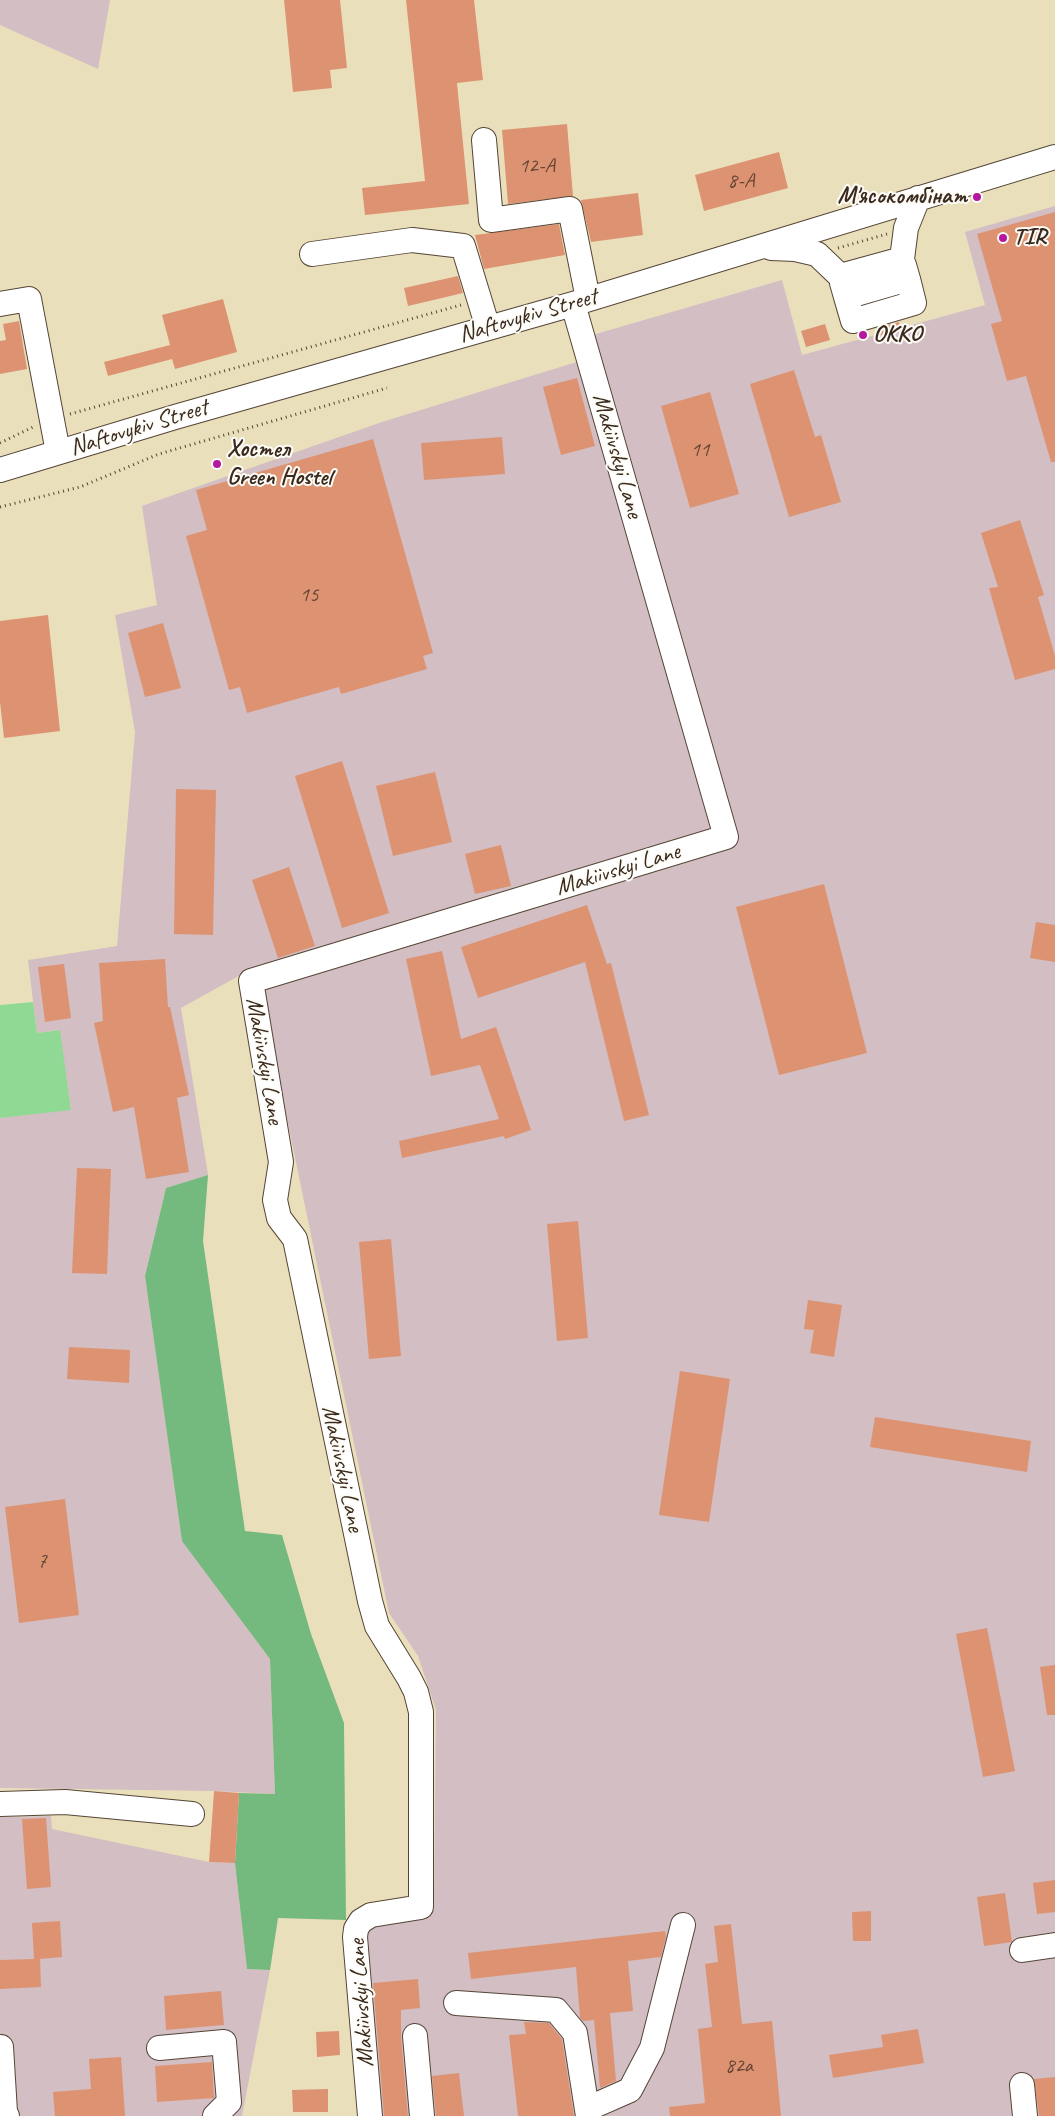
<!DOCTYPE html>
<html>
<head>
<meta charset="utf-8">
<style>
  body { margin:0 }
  canvas { display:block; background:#eadfbb }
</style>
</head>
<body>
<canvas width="1055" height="2116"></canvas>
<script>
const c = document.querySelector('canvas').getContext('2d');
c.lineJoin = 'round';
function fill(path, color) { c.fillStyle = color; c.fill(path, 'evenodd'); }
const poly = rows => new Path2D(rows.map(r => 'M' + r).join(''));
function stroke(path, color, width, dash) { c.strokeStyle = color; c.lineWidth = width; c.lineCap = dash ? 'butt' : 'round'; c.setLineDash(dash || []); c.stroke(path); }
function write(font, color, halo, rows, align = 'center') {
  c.font = font + ' Caveat,sans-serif'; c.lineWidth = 4; c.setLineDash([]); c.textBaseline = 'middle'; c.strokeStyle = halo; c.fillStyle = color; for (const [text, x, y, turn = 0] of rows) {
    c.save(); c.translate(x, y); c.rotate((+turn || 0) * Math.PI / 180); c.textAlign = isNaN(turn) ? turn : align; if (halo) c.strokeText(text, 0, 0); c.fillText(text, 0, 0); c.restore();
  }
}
fill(poly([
  [0,0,110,0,98,69,0,25],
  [1055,206,1055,2116,380,2116,363,1926,434,1909,436,1710,418,1656,389,1613,260,988,736,845,589,336,782,280,802,355,985,305,965,232],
  [583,360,717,829,520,886,244,973,181,1008,208,1175,166,1188,145,1276,182,1540,270,1659,275,1794,214,1791,0,1788,0,1118,71,1109,59,1030,37,1033,28,960,117,946,135,732,115,615,157,605,142,506,382,422],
  [51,1816,52,1829,209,1862,235,1863,247,1969,270,1970,242,2116,0,2116,0,1817]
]), '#d2bec3');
fill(poly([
  [33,1002,37,1033,60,1030,71,1110,0,1118,0,1005]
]), '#90d995');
fill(poly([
  [208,1175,203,1241,245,1531,282,1535,311,1634,344,1723,346,1920,278,1918,270,1970,247,1969,235,1863,239,1793,275,1794,270,1659,182,1541,145,1276,166,1188]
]), '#74b97e');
fill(poly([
  [284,0,340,0,347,68,330,70,332,88,293,92],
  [406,0,474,0,483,80,457,83,469,204,365,215,362,188,425,181],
  [567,124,573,196,508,204,502,130],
  [779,152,788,188,704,211,695,175],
  [638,193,643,235,591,242,581,200],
  [1055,212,1055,462,1051,462,1026,376,1007,381,991,324,1002,321,977,234],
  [559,224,565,255,484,269,475,235],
  [458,276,463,293,408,306,404,288],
  [223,299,237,352,175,369,172,359,108,376,104,362,170,345,162,315],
  [19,321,27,369,0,374,0,341,6,340,3,324],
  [899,322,901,329,878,336,876,328],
  [825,324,830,340,806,347,801,331],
  [794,370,815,437,821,435,841,502,789,517,750,384],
  [577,378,595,446,561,455,543,387],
  [710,392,739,494,690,508,661,406],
  [502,437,505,474,424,480,421,443],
  [373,439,433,653,423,656,427,669,341,694,339,687,247,713,240,687,229,690,186,536,207,530,196,490],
  [1020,520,1044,595,1038,597,1055,656,1055,669,1015,680,989,588,998,587,981,533],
  [48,615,60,731,4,738,0,702,0,621],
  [163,623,181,688,145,697,128,633],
  [342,761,389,913,342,928,295,776],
  [435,772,452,842,393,856,376,786],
  [176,789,216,790,213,935,174,934],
  [501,845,511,886,475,894,465,854],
  [289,867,315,946,278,958,252,880],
  [824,884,867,1053,779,1075,736,907],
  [587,905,607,964,611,963,649,1115,624,1121,585,962,478,998,461,947],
  [1036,922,1055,925,1055,962,1030,958],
  [442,951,461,1039,496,1027,531,1130,505,1139,504,1136,402,1158,399,1141,499,1119,480,1065,431,1076,406,959],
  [165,959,168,1007,170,1007,189,1095,177,1098,189,1172,146,1179,134,1107,113,1112,94,1023,103,1021,99,963],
  [64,964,71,1018,45,1022,38,967],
  [77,1168,111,1169,107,1274,72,1273],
  [578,1221,588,1338,557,1341,547,1224],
  [391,1239,401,1356,369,1359,359,1242],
  [808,1300,842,1305,834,1357,810,1353,814,1330,804,1329],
  [69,1347,130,1350,129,1383,67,1379],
  [680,1371,730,1379,709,1522,659,1515],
  [875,1417,1031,1441,1027,1472,870,1447],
  [65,1499,79,1615,19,1623,5,1507],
  [987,1628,1015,1771,983,1777,956,1634],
  [1055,1665,1055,1715,1047,1715,1040,1667],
  [214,1791,239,1793,235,1863,209,1862],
  [46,1818,51,1887,27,1889,22,1819],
  [1055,1880,1055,1912,1037,1914,1033,1883],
  [1005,1893,1012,1942,984,1946,977,1897],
  [871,1911,871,1941,853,1941,852,1912],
  [60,1921,62,1957,40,1959,41,1987,0,1989,0,1960,34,1959,32,1923],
  [731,1924,742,2024,772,2021,781,2116,670,2116,669,2107,705,2103,698,2029,712,2027,705,1964,718,1962,714,1926],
  [665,1931,666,1937,661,1957,628,1961,633,2011,610,2013,616,2081,600,2088,594,2020,583,2021,580,2018,576,1967,471,1979,468,1953],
  [418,1979,420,2008,401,2010,401,2037,408,2116,384,2116,373,1983],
  [221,1991,224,2025,166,2030,164,1996],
  [524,2022,549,2023,562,2039,574,2116,518,2116,509,2035,526,2034],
  [918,2029,924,2063,833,2078,829,2055,883,2047,881,2035],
  [339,2031,340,2055,317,2057,316,2032],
  [121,2057,125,2116,55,2116,53,2092,91,2089,89,2059],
  [212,2062,214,2098,157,2102,155,2066],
  [459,2073,464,2116,436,2116,432,2076],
  [1055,2077,1055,2116,1039,2116,1034,2079],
  [328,2089,328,2112,293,2112,292,2090]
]), '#dd9372');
const minor = poly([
  [484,140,491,220,570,209,588,299],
  [771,248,795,249,817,254,840,276,902,259,906,228,918,198],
  [312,254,412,240,463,246,488,328],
  [842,283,846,297,908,279,904,265],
  [846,297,853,321,914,303,908,279],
  [0,304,29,299,58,452],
  [0,470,175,417,573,304,1055,157],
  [0,1804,65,1802,192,1814],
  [1022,1950,1055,1945],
  [456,2003,556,2010,575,2033,588,2116],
  [415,2036,422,2116],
  [1,2047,5,2112,7,2116],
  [159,2048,224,2042,229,2102,215,2116],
  [1022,2085,1025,2116],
  [587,2109,630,2090,652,2048,683,1925],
  [370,2116,355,1937,356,1929,361,1921,371,1915,421,1907,421,1712,416,1692,409,1678,377,1626,370,1601,295,1239,279,1218,275,1200,281,1162,251,981,726,837,573,304]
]);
stroke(minor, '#554536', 26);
stroke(poly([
  [838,248,887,234],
  [70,414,461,305],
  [0,443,33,427],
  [0,507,80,487,159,454,387,388]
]), '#554536', 3, [1, 4]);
stroke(minor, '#fff', 24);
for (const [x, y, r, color] of [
  [977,197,5,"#b5179e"],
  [1003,238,5,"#b5179e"],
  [863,335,5,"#b5179e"],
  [217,464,5,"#b5179e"]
]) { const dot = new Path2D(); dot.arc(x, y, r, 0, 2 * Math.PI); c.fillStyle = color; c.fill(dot); stroke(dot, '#fdfcf7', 2); }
write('21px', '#644433', null, [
  ["12-А",537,166],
  ["8-А",741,181],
  ["11",700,450],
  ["15",309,595],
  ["7",42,1561],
  ["82а",739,2066]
]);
write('bold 24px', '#3b2a1e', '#fdfcf7', [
  ["М'ясокомбінат",967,197,"right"],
  ["TIR",1013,238],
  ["OKKO",873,335],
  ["Хостел",227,450],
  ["Green Hostel",227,478]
], 'left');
write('24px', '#3b2a1e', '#fdfcf7', [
  ["Naftovykiv Street",528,316,-16],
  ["Naftovykiv Street",139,428,-17],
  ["Makiivskyi Lane",617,456,74],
  ["Makiivskyi Lane",618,870,-17],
  ["Makiivskyi Lane",264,1061,80],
  ["Makiivskyi Lane",342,1469,78],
  ["Makiivskyi Lane",362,2003,-94]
]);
</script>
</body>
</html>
